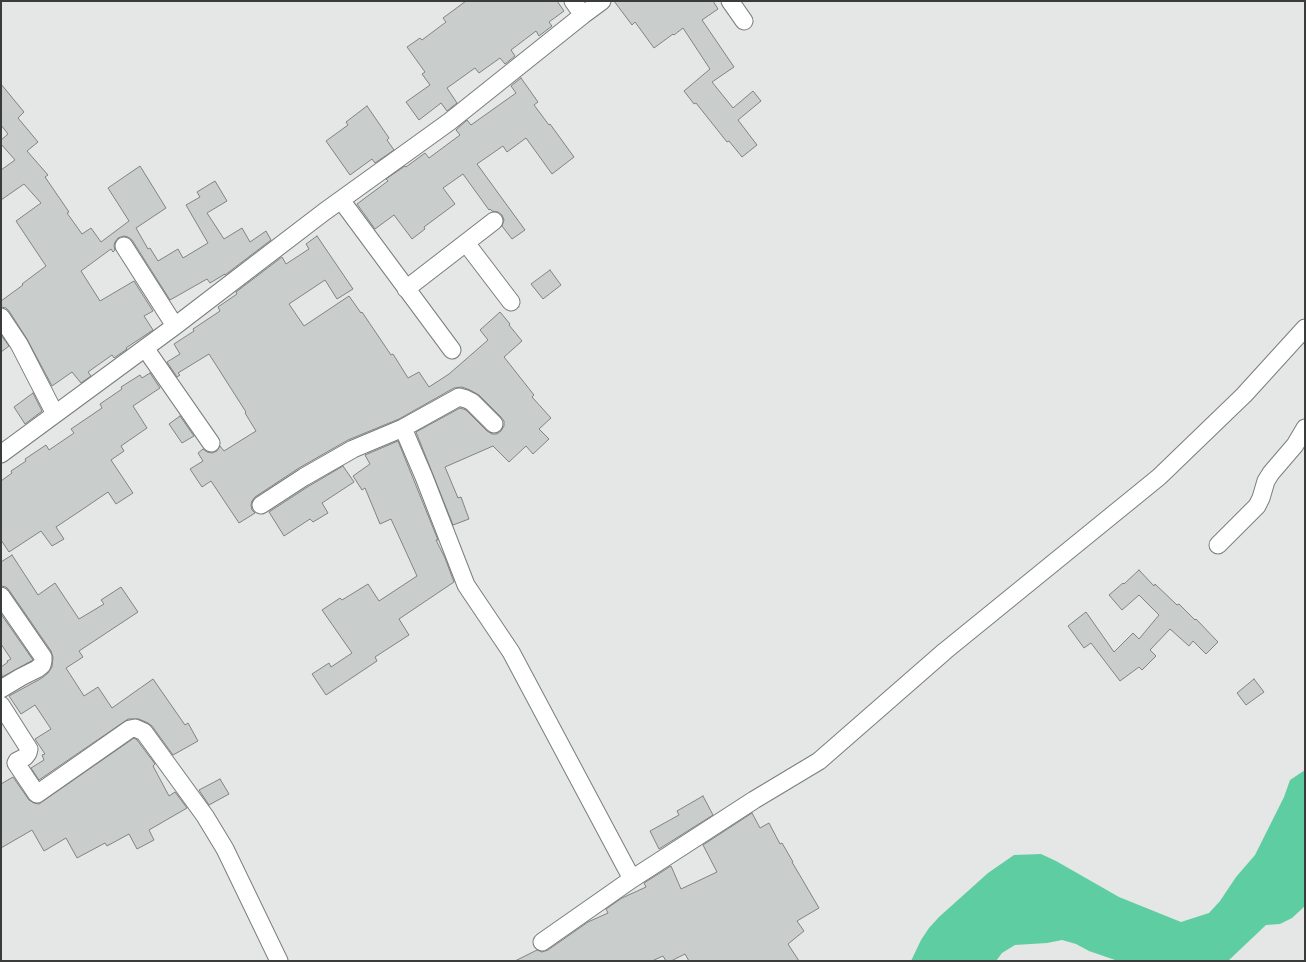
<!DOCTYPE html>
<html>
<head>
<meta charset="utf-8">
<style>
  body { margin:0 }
  #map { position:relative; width:1306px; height:962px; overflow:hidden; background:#e4e7e6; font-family:"Asap Condensed",sans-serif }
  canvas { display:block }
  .frame { position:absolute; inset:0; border:2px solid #3a3c3b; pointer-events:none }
</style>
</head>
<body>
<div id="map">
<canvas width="1306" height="962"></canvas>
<div class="frame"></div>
</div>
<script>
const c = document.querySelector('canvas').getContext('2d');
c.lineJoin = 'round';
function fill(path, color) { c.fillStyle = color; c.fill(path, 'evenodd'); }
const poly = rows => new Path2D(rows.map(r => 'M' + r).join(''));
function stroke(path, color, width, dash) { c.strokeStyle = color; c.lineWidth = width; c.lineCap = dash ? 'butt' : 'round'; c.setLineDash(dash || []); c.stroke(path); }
fill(poly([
  [1305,770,1305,906,1292,918,1280,924,1266,925,1228,961,1118,961,1089,951,1076,944,1062,940,1047,943,1015,945,1002,953,996,961,911,961,921,940,929,928,939,917,988,873,1014,855,1041,854,1056,861,1119,897,1181,922,1209,913,1220,901,1236,877,1255,855,1284,797,1290,780]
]), '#5ecea2');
const building = poly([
  [466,1,557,1,564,11,549,22,552,26,539,36,536,31,511,50,515,56,505,64,500,58,479,73,475,68,447,88,457,103,447,111,441,103,419,120,406,102,430,85,422,74,425,72,407,47,420,38,422,40,446,22,443,18,466,1],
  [614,1,713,1,718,9,702,20,734,67,712,82,733,108,753,91,761,101,738,120,757,145,742,157,729,141,727,142,696,103,694,104,684,91,710,69,683,28,674,35,673,34,654,48,635,22,632,25,614,1],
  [521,78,538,102,534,105,549,125,550,124,574,157,552,174,526,138,507,152,503,146,477,164,525,230,512,239,502,226,504,220,502,215,498,212,492,211,490,209,489,210,463,174,443,188,455,204,424,227,425,229,412,239,394,215,375,229,357,204,388,181,386,179,405,166,406,167,425,153,429,158,460,135,456,130,467,120,471,125,516,93,511,86,521,78],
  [1,84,24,112,18,118,38,142,27,151,48,175,45,177,69,212,67,213,82,234,91,228,101,242,129,221,108,188,140,166,166,208,136,228,148,249,150,248,158,261,178,249,183,258,208,243,186,205,200,197,197,192,215,181,227,201,207,213,224,239,242,228,250,242,266,231,271,240,225,275,225,274,210,283,207,279,170,300,132,240,128,237,124,236,118,238,115,242,114,246,115,250,113,252,111,249,81,271,100,301,134,281,153,311,144,316,153,330,126,348,127,349,114,358,112,355,88,372,91,376,81,383,72,372,52,386,27,339,9,311,6,308,1,307,1,301,23,285,22,284,46,266,16,221,41,203,24,184,1,200,1,170,15,160,1,144,1,140,8,134,1,125,1,84],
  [367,106,389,138,387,140,394,150,375,163,372,159,350,175,326,141,348,125,346,122,367,106],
  [317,236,353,289,337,299,325,280,289,304,304,326,349,296,361,313,362,312,391,355,393,354,408,378,419,372,429,387,449,374,488,340,480,330,500,312,510,324,509,325,522,341,504,357,534,395,532,397,551,418,539,429,549,439,533,454,526,446,509,462,493,446,445,467,458,498,461,497,469,519,453,525,416,432,460,408,466,410,487,431,492,434,497,434,501,431,504,426,504,421,501,417,479,395,470,390,462,387,454,388,399,419,348,440,299,468,255,497,252,501,251,505,252,510,255,513,239,523,211,481,202,487,190,469,203,461,198,453,203,449,207,452,212,453,217,451,220,446,224,451,256,431,245,413,246,412,209,354,178,373,180,375,177,377,167,362,180,354,174,344,194,331,193,329,220,311,218,307,237,294,236,292,282,257,286,264,309,249,306,244,317,236],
  [550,270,561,285,543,299,531,284,550,270],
  [1,335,9,346,1,352,1,335],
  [150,373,160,388,133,406,147,428,121,446,124,451,111,460,133,493,116,504,108,492,80,511,56,527,64,539,52,546,41,531,9,552,1,540,1,481,12,473,11,471,26,461,25,459,46,445,49,450,74,433,71,429,102,408,100,404,122,389,121,387,140,375,142,378,150,373],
  [33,393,42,411,25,424,14,407,33,393],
  [180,416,194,436,182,443,169,424,180,416],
  [398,441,438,540,436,540,445,558,454,582,399,619,409,635,375,657,377,661,326,695,312,674,329,663,331,667,352,653,322,610,340,598,342,600,368,584,379,601,417,576,391,519,380,524,365,488,362,490,353,476,370,464,365,455,398,441],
  [343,466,354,482,322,503,328,513,313,522,310,519,284,536,269,512,309,486,343,466],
  [12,555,38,595,55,583,79,619,104,604,101,600,121,587,138,612,79,651,83,657,66,668,84,696,98,687,112,708,153,679,185,725,188,723,198,741,173,755,152,726,148,723,139,719,128,719,39,780,31,768,44,760,42,755,45,754,35,739,51,729,35,705,21,714,9,696,42,678,48,673,52,667,53,657,51,651,9,590,6,587,1,586,1,562,12,555],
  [1139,570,1154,586,1155,584,1177,605,1179,604,1195,620,1196,619,1218,642,1206,654,1193,641,1189,646,1170,629,1150,650,1156,656,1142,670,1139,667,1120,681,1091,643,1084,648,1068,626,1086,612,1114,652,1133,633,1139,639,1159,615,1139,595,1122,610,1109,595,1123,583,1124,584,1139,570],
  [1,614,33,660,2,677,1,667,8,662,7,661,11,659,1,644,1,614],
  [1254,679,1264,692,1246,705,1237,693,1254,679],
  [134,738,137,740,155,764,153,766,169,796,175,792,187,808,149,830,154,840,137,849,129,834,107,846,105,843,77,858,66,838,44,851,32,830,1,848,1,784,13,777,29,800,34,803,39,804,134,738],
  [220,779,229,794,209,805,199,790,220,779],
  [703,796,713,815,659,849,650,831,679,815,677,811,703,796],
  [752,813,760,828,769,823,780,844,782,843,793,862,792,862,819,908,797,921,804,931,788,944,799,961,689,961,685,954,671,961,666,961,663,956,652,961,515,961,537,950,542,952,548,950,588,922,608,913,606,909,622,898,646,887,644,883,671,866,681,889,717,872,703,845,752,813]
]);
fill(building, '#c9cdcb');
stroke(building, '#808381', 1);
const minor = poly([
  [573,1,583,15],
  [730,1,744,21],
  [341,200,452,350],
  [466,243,511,302],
  [124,246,175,326],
  [406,289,494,221],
  [1,317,19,344,55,414],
  [145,348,211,443],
  [403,428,424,477,466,585,511,652,632,879],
  [1,454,175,326,324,212,449,122,583,15,602,1],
  [261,505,304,477,353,449,403,428,459,397,466,399,472,402,494,424],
  [1218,545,1257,506,1261,498,1266,481,1271,473,1295,445,1305,428],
  [1,596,43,657,43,661,42,665,37,669,21,677,1,689],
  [1,705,29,749,28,753,25,757,17,761,16,763,36,793,37,794,130,729,135,728,144,732,205,816,225,849,279,961],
  [542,942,632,879,754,800,819,761,945,651,1159,477,1244,395,1305,328]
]);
stroke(minor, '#797d7b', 19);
stroke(minor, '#fff', 17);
</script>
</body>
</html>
